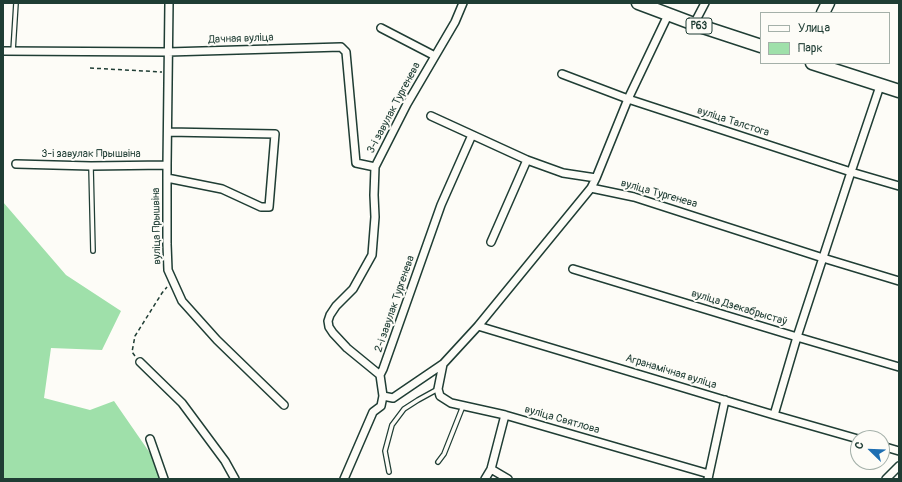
<!DOCTYPE html>
<html>
<head>
<meta charset="utf-8">
<style>
  body { margin:0 }
  #map { position:relative; width:902px; height:482px; overflow:hidden; background:#fdfcf7; font-family:Pangolin,sans-serif }
  canvas { display:block }
  .frame { position:absolute; inset:0; border:4px solid #1f3d34; pointer-events:none }
  .legend { position:absolute; left:760px; top:12px; width:130px; height:52px; box-sizing:border-box; background:#fdfcf7; border:1px solid #a4b0a9; margin:0; padding:5px 7px; list-style:none; font-size:12px; color:#1f3d34 }
  .legend li { display:flex; align-items:center; gap:8px; height:20px }
  .legend b { width:20px; border:1px solid #a4b0a9 }
  .north { position:absolute; left:850px; top:430px; width:40px; height:40px; box-sizing:border-box; background:#fdfcf7; border:1px solid #a4b0a9; border-radius:50%; rotate:293deg; font-size:11px; font-weight:700; line-height:16px; text-align:center; color:#1f3d34 }
  .north::after { content:''; display:block; margin:auto; width:14px; height:18px; background:#1f6fb2; clip-path:polygon(50% 0,100% 100%,50% 72%,0 100%) }
</style>
</head>
<body>
<div id="map">
<canvas width="902" height="482"></canvas>
<div class="frame"></div>
<ul class="legend">
<li><b style="height:5px;background:#fdfcf7"></b>Улица</li>
<li><b style="height:11px;background:#9fe0aa"></b>Парк</li>
</ul>
<div class="north">С</div>
</div>
<script>
const c = document.querySelector('canvas').getContext('2d');
c.lineJoin = 'round';
function fill(path, color) { c.fillStyle = color; c.fill(path, 'evenodd'); }
const poly = rows => new Path2D(rows.map(r => 'M' + r).join(''));
function stroke(path, color, width, dash) { c.strokeStyle = color; c.lineWidth = width; c.lineCap = dash ? 'butt' : 'round'; c.setLineDash(dash || []); c.stroke(path); }
function write(font, color, halo, rows, align = 'center') {
  c.font = font + ' Pangolin,sans-serif'; c.lineWidth = 4; c.setLineDash([]); c.textBaseline = 'middle'; c.strokeStyle = halo; c.fillStyle = color; for (const [text, x, y, turn = 0] of rows) {
    c.save(); c.translate(x, y); c.rotate((+turn || 0) * Math.PI / 180); c.textAlign = isNaN(turn) ? turn : align; if (halo) c.strokeText(text, 0, 0); c.fillText(text, 0, 0); c.restore();
  }
}
fill(poly([
  [3,202,66,275,121,311,102,350,51,348,44,398,90,410,114,401,161,469,163,479,3,479]
]), '#9fe0aa');
const lane = poly([
  [13,51,16,3],
  [91,167,93,251],
  [438,462,444,454,463,406],
  [389,472,385,451,392,425,404,409,418,400,438,389]
]);
const street = poly([
  [169,3,167,165,167,244,168,270,182,301,217,340,284,405],
  [694,24,705,3],
  [381,28,435,56],
  [3,51,168,52,341,47,346,52,356,163,375,167],
  [562,74,628,99,851,172,899,186],
  [431,116,527,160,563,173,596,178,591,188,634,197,823,258,899,281],
  [16,164,91,166,167,165],
  [167,178,222,189,261,207,269,207,275,134,168,132],
  [596,178,628,99,668,15],
  [491,242,527,160],
  [573,269,797,337,899,367],
  [478,326,774,415,858,439],
  [140,362,182,403,225,461,235,479],
  [443,364,438,389,440,396,451,403,505,415,709,474],
  [380,375,347,348,333,333,329,327,328,321,330,315,336,306,353,289,372,255,375,217,374,195,375,167,407,104,455,22,463,3],
  [383,396,393,398,443,364,478,326,591,188],
  [774,415,797,337,851,172,880,86],
  [150,439,164,479],
  [882,446,899,451],
  [491,469,508,479],
  [344,479,373,412,381,406,383,396,380,375,383,369,441,205,472,135],
  [485,479,491,469,505,415],
  [708,479,709,474,725,400],
  [886,479,899,466]
]);
const primary = poly([
  [638,3,694,24,761,46],
  [823,13,828,3],
  [812,63,899,91]
]);
stroke(lane, '#1f3d34', 6);
stroke(street, '#1f3d34', 10);
stroke(primary, '#1f3d34', 15);
stroke(poly([
  [90,68,162,72],
  [135,356,132,352,135,336,162,293,167,287]
]), '#1f3d34', 1.5, [4, 3]);
stroke(lane, '#fdfcf7', 3.5);
stroke(street, '#fdfcf7', 7);
stroke(primary, '#fdfcf7', 12);
for (const [x, y, w] of [
  [699,26,26]
]) { const box = new Path2D(); box.roundRect(x - w / 2, y - 8, w, 16, 3); c.fillStyle = '#fdfcf7'; c.fill(box); stroke(box, '#1f3d34', 1); }
write('bold 10px', '#1f3d34', null, [
  ["Р63",699,26]
]);
write('11px', '#1f3d34', '#fdfcf7', [
  ["Дачная вуліца",241,39,-2],
  ["3-і завулак Тургенева",394,108,-62],
  ["вуліца Талстога",733,122,18],
  ["3-і завулак Прышвіна",91,154],
  ["вуліца Тургенева",659,194,16],
  ["вуліца Прышвіна",157,226,-91],
  ["2-і завулак Тургенева",395,304,-71],
  ["вуліца Дзекабрыстаў",739,308,17],
  ["Агранамічная вуліца",671,372,17],
  ["вуліца Святлова",562,420,16]
]);
</script>
</body>
</html>
